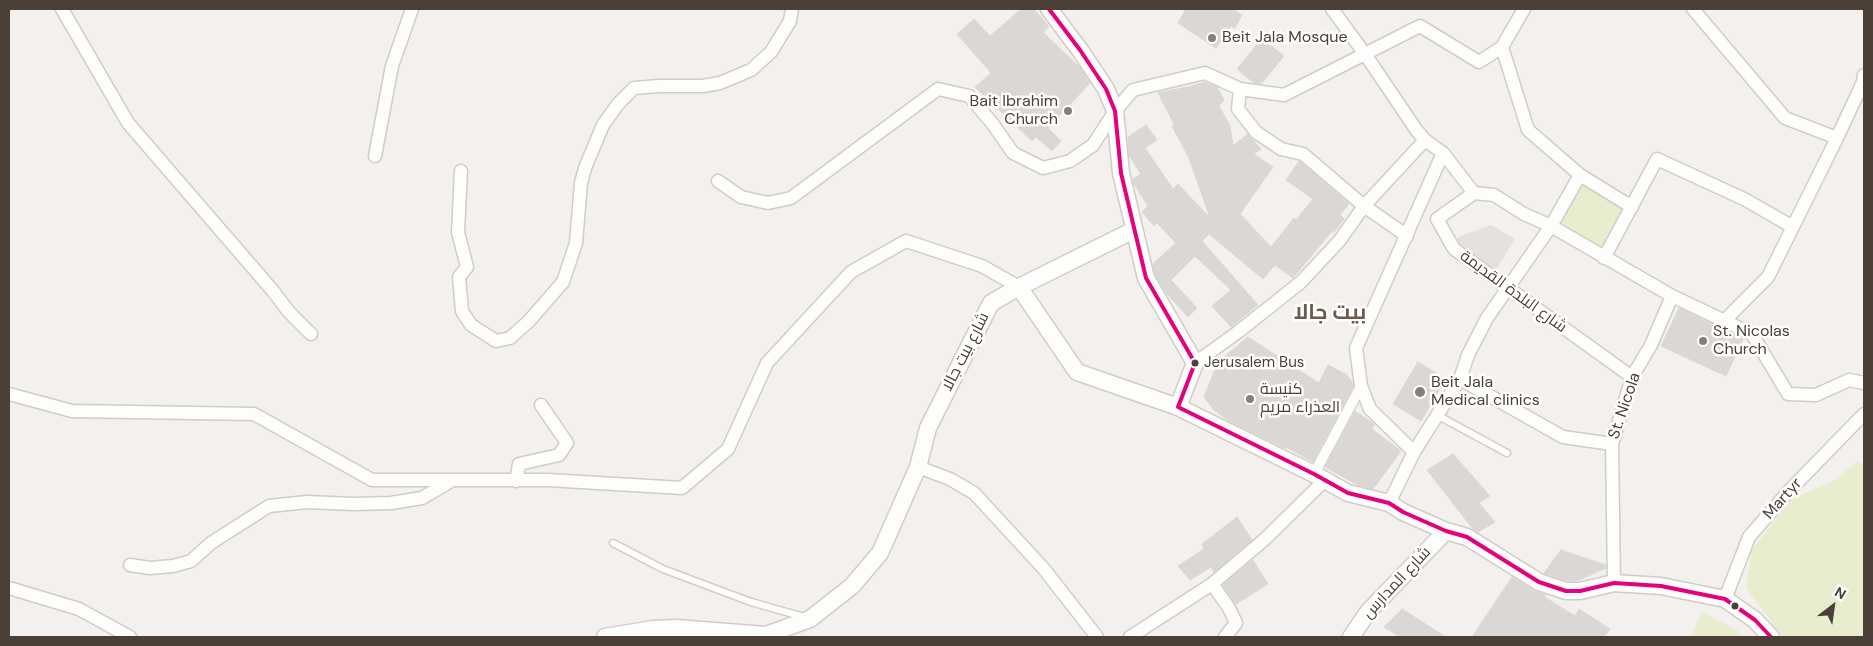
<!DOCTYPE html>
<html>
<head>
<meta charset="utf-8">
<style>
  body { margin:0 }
  #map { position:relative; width:1873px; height:646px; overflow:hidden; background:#f3f0ee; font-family:"DM Sans",sans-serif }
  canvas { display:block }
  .frame { position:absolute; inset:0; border:10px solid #4b4038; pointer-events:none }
  .north { position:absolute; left:1808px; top:581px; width:50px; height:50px; -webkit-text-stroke:4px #fff; paint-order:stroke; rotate:30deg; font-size:14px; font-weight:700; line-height:20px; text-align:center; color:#4b4038 }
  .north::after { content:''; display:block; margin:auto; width:18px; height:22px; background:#4b4038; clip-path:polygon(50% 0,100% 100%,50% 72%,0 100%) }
</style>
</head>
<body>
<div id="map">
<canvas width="1873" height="646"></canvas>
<div class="frame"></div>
<div class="north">N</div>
</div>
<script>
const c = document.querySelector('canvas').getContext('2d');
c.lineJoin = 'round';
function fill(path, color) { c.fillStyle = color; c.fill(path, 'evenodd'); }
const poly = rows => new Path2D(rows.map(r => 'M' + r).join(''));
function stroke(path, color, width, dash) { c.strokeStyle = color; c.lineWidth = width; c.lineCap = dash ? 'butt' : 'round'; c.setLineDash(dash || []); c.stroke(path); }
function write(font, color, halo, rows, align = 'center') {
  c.font = font + ' "DM Sans",Cairo,sans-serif'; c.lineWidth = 5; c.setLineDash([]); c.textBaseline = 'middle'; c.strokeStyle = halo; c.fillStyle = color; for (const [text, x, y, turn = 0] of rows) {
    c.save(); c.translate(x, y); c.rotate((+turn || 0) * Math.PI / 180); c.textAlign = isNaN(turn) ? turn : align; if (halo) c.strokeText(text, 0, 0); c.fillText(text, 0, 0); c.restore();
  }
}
fill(poly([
  [1580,175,1632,207,1604,258,1551,226],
  [1859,461,1864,468,1864,637,1783,637,1746,588,1752,550,1792,499,1833,481],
  [1702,612,1737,630,1742,637,1691,637]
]), '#e8edce');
fill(poly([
  [1491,225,1515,239,1490,280,1450,256,1458,237]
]), '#e5e1df');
const building = poly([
  [1021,9,1034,9,1049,27,1043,32,1081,69,1090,83,1048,128,1061,141,1052,151,1036,137,1032,141,975,87,991,73,957,34,974,19,990,36,1021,9],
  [1186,9,1232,9,1242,15,1235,28,1231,26,1216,48,1178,23,1186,9],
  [1262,38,1284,56,1261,84,1254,83,1237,69,1262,38],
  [1204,82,1217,87,1224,100,1219,106,1230,126,1233,146,1248,134,1261,149,1254,154,1273,167,1240,214,1271,247,1294,218,1296,220,1313,199,1286,180,1299,161,1349,204,1340,215,1344,219,1334,232,1332,231,1293,278,1275,265,1263,279,1209,234,1202,241,1258,305,1231,327,1212,306,1231,290,1195,256,1171,280,1197,308,1188,317,1167,294,1155,274,1153,264,1176,243,1157,223,1154,226,1142,212,1148,206,1134,184,1133,179,1141,174,1129,156,1128,137,1146,125,1157,140,1145,148,1173,189,1178,184,1210,218,1189,158,1172,126,1174,124,1158,93,1192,86,1204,82],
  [1679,308,1743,339,1726,376,1661,346,1679,308],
  [1248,337,1319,383,1328,365,1347,375,1352,382,1353,387,1313,462,1288,448,1285,448,1229,421,1214,410,1204,397,1218,362,1248,337],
  [1418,362,1446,379,1421,421,1393,404,1418,362],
  [1355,411,1374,424,1372,429,1401,451,1373,489,1358,485,1325,467,1355,411],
  [1453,454,1490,496,1479,503,1495,522,1478,532,1473,529,1427,470,1453,454],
  [1237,517,1252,540,1214,572,1211,567,1190,580,1178,566,1204,549,1202,544,1237,517],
  [1561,550,1606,565,1606,568,1577,581,1568,581,1544,573,1561,550],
  [1253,560,1268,584,1236,604,1223,585,1253,560],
  [1512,577,1534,591,1546,595,1543,596,1575,616,1579,609,1610,629,1604,637,1472,637,1512,577],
  [1402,609,1446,637,1400,637,1384,627,1402,609]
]);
fill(building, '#dbd7d4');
stroke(building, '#dcd7d4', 1);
const service = poly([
  [1437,415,1507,453],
  [613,543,663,569,751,602,804,617]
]);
const pedestrian = poly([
  [1314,474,1361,386]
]);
const minor = poly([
  [62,9,128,123,273,291,289,312,311,334],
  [1332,9,1365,54,1417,131,1425,140,1443,153,1474,193,1437,219,1454,249,1632,377],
  [1693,9,1785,118,1837,138],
  [1502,47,1524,9],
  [1240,89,1238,109,1256,132,1281,149,1303,154,1364,206,1407,236],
  [375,156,392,66,412,9],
  [461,171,458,232,467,267,459,277,462,311,471,325,496,341,510,338,529,321,563,282,576,243,581,183,585,168,603,125,618,104,634,88,659,86,703,86,720,83,751,70,771,52,790,21,792,9],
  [1580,175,1551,226,1487,318,1468,355,1460,379,1563,437,1612,444],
  [718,181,741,197,768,203,791,198,938,89,969,96,992,123,1013,153,1043,168,1070,161,1093,145,1115,111,1133,90,1205,73,1240,89,1284,95,1420,26,1479,62,1502,47,1528,130,1580,175,1632,207],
  [1474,193,1494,195,1524,214,1551,226,1672,296,1752,334,1788,394,1816,395,1849,380,1864,383],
  [1604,258,1657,159,1744,199,1793,227],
  [1724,321,1768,277,1837,138,1863,82,1864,75],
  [1195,363,1238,332,1301,282,1340,240,1364,206,1425,140],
  [9,394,72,411,254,414,372,480,548,480,682,488,728,449,767,363,851,272,906,241,982,266,1019,287],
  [1414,452,1370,409,1361,386,1356,348,1443,153],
  [918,467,950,479,974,493,1044,569,1097,637],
  [516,481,519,464,559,455,567,443,541,405],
  [1389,503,1414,452,1460,379],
  [130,565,150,568,173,566,191,561,211,543,269,506,307,502,354,504,391,503,422,498,451,481],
  [1614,583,1612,444,1632,377,1651,345,1672,296],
  [1212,584,1229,608,1236,623,1225,637],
  [9,588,79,609,130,637],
  [1725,599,1749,537,1788,492,1864,414],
  [1130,637,1212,584,1265,539,1324,481]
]);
const tertiary = poly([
  [1049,9,1080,50,1106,89,1115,111,1121,173,1146,278,1195,363,1178,407,1314,474,1348,493,1389,503,1403,512,1446,531,1467,537,1539,582,1566,591,1580,591,1614,583,1661,586,1725,599,1755,620,1771,637],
  [1019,287,1077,372,1178,407],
  [605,637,653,629,676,628,766,635,810,619,852,586,880,553,918,467,928,428,991,303,1019,287,1134,230],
  [1351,637,1368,612,1446,531]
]);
stroke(service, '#d0ccca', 9);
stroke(pedestrian, '#d0ccca', 12);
stroke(minor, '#d0ccca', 15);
stroke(tertiary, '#d0ccca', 19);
stroke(service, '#fdfdfc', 6);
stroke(pedestrian, '#fdfdfc', 10);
stroke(minor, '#fdfdfc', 12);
stroke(tertiary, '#fdfdfc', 16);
stroke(poly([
  [1049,9,1080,50,1106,89,1115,111,1121,173,1146,278,1195,363,1178,407,1314,474,1348,493,1389,503,1403,512,1446,531,1467,537,1539,582,1566,591,1580,591,1614,583,1661,586,1725,599,1755,620,1771,637]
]), '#e5007d', 4);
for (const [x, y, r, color] of [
  [1212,38,5,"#867e78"],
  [1068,111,5,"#867e78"],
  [1703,341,5,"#867e78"],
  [1195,363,4.5,"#4b4038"],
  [1420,392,6,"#867e78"],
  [1250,399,5,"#867e78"],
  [1735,606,4.5,"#4b4038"]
]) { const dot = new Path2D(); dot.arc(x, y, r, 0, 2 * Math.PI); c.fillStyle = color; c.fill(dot); stroke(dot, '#fff', 2); }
write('15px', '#4b4038', '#fff', [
  ["Jerusalem Bus",1204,363]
], 'left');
write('16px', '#4b4038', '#fff', [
  ["Beit Jala Mosque",1222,38],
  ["Bait Ibrahim",1058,102,"right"],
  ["Church",1058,120,"right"],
  ["St. Nicolas",1713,332],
  ["Church",1713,350],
  ["Beit Jala",1431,383],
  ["Medical clinics",1431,401],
  ["كنيسة",1260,390],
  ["العذراء مريم",1260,408]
], 'left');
write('16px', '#4b4038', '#fff', [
  ["شارع البلدة القديمة",1513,292,36],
  ["شارع بيت جالا",966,352,-63],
  ["St. Nicola",1625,406,-71],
  ["Martyr",1783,499,-48],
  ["شارع المدارس",1397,583,-47]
]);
write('bold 21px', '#6e5b4f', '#fff', [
  ["بيت جالا",1330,313]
]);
</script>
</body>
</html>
